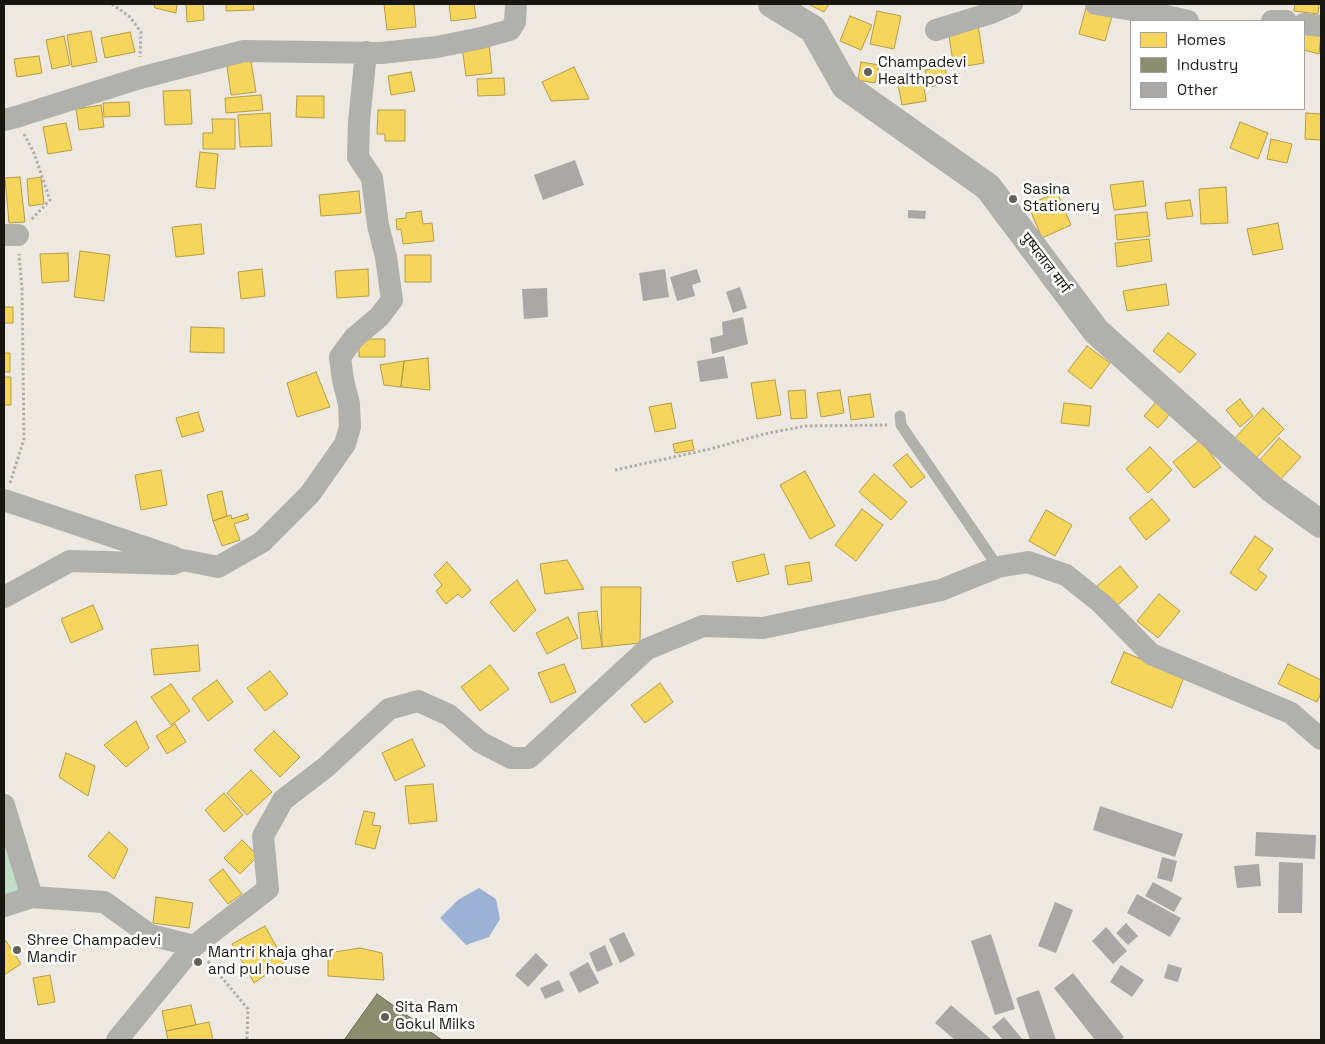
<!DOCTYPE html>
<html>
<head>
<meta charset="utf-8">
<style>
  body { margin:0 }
  #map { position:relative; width:1325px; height:1044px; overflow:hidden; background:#ede9e1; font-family:"Space Grotesk",sans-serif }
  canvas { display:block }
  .frame { position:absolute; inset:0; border:5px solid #191611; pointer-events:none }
  .legend { position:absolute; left:1130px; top:20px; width:175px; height:90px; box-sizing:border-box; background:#fff; border:1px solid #a3a2a0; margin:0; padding:6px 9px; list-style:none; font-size:15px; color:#191611 }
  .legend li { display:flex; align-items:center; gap:10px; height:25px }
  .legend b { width:25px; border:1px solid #a3a2a0 }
</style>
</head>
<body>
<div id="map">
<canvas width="1325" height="1044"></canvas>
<div class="frame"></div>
<ul class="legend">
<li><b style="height:14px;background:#f6d55c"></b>Homes</li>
<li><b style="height:14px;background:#8c8c6e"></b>Industry</li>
<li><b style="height:14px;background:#a9a8a7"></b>Other</li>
</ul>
</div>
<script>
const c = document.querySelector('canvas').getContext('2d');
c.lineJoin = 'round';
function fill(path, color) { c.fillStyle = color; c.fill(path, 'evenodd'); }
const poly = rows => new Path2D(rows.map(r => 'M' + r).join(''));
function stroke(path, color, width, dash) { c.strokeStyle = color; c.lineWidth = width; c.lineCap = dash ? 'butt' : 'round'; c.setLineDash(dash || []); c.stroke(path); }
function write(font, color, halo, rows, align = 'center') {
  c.font = font + ' "Space Grotesk","Noto Sans Devanagari",sans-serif'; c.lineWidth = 5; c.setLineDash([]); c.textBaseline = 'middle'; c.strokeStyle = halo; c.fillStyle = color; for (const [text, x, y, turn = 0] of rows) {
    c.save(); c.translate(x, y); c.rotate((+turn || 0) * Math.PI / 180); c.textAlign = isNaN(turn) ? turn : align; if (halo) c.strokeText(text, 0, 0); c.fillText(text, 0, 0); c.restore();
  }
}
fill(poly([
  [4,825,32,897,4,906]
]), '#c1dfc8');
fill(poly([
  [479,888,496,899,500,919,489,937,466,945,440,918,458,900]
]), '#9bb2d5');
const homes = poly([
  [154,4,177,4,176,13,155,8,154,4],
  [186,4,203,4,204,20,187,22,186,4],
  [226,4,253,4,254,10,226,11,226,4],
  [384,4,414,4,416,27,387,30,384,4],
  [449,4,474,4,476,18,451,21,449,4],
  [808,4,829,4,824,12,808,4],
  [1295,4,1319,4,1318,14,1294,11,1295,4],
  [1086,8,1112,16,1105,41,1079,34,1086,8],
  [877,11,901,16,894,49,870,44,877,11],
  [850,16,872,25,861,50,840,41,850,16],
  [978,25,984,63,954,68,948,30,978,25],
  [1304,28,1321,33,1319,54,1304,50,1304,28],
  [91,31,97,62,72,67,67,35,91,31],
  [130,32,135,52,105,58,101,38,130,32],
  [64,36,70,65,52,69,46,40,64,36],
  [489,44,492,73,466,76,462,47,489,44],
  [250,55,256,92,231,95,226,59,250,55],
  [39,56,42,73,17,77,14,59,39,56],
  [861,62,879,65,875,83,858,80,861,62],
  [574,67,589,99,551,101,542,82,574,67],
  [945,67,948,84,928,87,925,70,945,67],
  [411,72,415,91,391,95,388,76,411,72],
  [922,75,926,101,902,105,897,79,922,75],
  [504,78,505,95,478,96,477,79,504,78],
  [190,90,192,124,165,125,163,91,190,90],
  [261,95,263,110,226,113,225,98,261,95],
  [297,96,324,96,324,118,296,117,297,96],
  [129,102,130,116,104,117,103,103,129,102],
  [101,105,104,127,79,130,76,109,101,105],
  [378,110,405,110,405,141,385,141,385,134,377,134,378,110],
  [270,113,272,146,240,147,238,115,270,113],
  [1306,113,1321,114,1321,140,1305,139,1306,113],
  [212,119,235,119,235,149,203,149,203,133,213,133,212,119],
  [1240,122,1268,133,1258,159,1230,148,1240,122],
  [66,123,72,150,48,154,43,127,66,123],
  [1271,139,1292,144,1287,163,1267,159,1271,139],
  [200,152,218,154,215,189,196,187,200,152],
  [20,177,25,222,9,223,5,178,20,177],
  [41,177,44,204,29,206,27,179,41,177],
  [1143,181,1146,206,1114,210,1110,185,1143,181],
  [1226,187,1228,223,1201,224,1199,189,1226,187],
  [359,191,361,213,321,216,319,195,359,191],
  [1057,192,1071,225,1042,238,1028,205,1057,192],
  [1190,200,1193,216,1167,219,1165,203,1190,200],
  [421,211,423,224,432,223,434,241,403,244,401,229,397,230,396,219,406,218,406,213,421,211],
  [1147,212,1150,236,1117,240,1115,215,1147,212],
  [1278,223,1283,249,1253,255,1247,229,1278,223],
  [201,224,204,254,176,257,172,227,201,224],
  [1149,239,1152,261,1117,267,1115,243,1149,239],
  [80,251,110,255,104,301,74,297,80,251],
  [68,253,69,281,42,283,40,254,68,253],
  [405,255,431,255,431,282,405,282,405,255],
  [262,269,265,296,241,299,238,272,262,269],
  [368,269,369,296,337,298,335,271,368,269],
  [1166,284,1169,305,1127,311,1123,291,1166,284],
  [4,307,13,307,13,323,4,323,4,307],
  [191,327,224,328,224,353,190,352,191,327],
  [1168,333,1196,354,1180,373,1153,351,1168,333],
  [359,339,385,339,385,357,359,357,359,339],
  [1087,346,1110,363,1091,389,1068,371,1087,346],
  [4,353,10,353,10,372,4,372,4,353],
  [428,358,430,390,401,387,404,361,428,358],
  [404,361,401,387,384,385,380,365,404,361],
  [316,372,330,407,297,417,287,383,316,372],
  [4,377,11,377,11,405,4,405,4,377],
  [775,380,781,415,757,419,751,383,775,380],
  [805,390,807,418,791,419,788,391,805,390],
  [840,390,844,413,821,417,817,393,840,390],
  [870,394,874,417,851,420,848,397,870,394],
  [1162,395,1176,407,1158,428,1144,416,1162,395],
  [1240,399,1253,416,1240,427,1226,410,1240,399],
  [671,403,676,428,655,432,649,407,671,403],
  [1064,403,1091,406,1089,426,1061,423,1064,403],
  [1263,408,1284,429,1255,459,1234,439,1263,408],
  [198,412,204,431,182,437,176,418,198,412],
  [1279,438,1301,457,1280,480,1259,461,1279,438],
  [692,440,694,450,675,453,673,444,692,440],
  [1200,440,1221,467,1194,488,1173,462,1200,440],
  [1150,447,1172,470,1148,493,1126,469,1150,447],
  [907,454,925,477,911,488,893,465,907,454],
  [161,470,167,505,141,510,135,475,161,470],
  [805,471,835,526,810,539,780,485,805,471],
  [874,474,907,502,891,520,859,492,874,474],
  [222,491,227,516,213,521,207,495,222,491],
  [1152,499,1170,520,1146,540,1129,518,1152,499],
  [862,509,883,525,856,561,835,545,862,509],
  [1046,510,1072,525,1055,556,1029,541,1046,510],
  [247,514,249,519,234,524,240,540,222,546,213,521,231,515,232,519,247,514],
  [1255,536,1273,549,1258,570,1267,576,1256,591,1230,573,1255,536],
  [764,554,769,574,737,582,732,562,764,554],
  [567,560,584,589,545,594,540,564,567,560],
  [447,562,471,590,462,598,458,594,446,604,436,591,442,585,434,575,447,562],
  [809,562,812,581,788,585,785,566,809,562],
  [1120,566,1138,587,1114,608,1096,587,1120,566],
  [517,580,536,610,514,632,490,602,517,580],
  [601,587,641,587,640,643,602,647,601,587],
  [1159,594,1180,611,1158,638,1137,621,1159,594],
  [93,605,103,629,71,643,61,619,93,605],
  [597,611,602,647,582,649,578,613,597,611],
  [568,617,578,638,547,654,536,633,568,617],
  [198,645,200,671,154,675,151,649,198,645],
  [1124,652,1184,677,1172,708,1111,683,1124,652],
  [564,664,576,692,551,703,538,673,564,664],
  [1288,664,1321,680,1321,693,1317,702,1278,684,1288,664],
  [490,665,509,689,480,711,461,687,490,665],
  [270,671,288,694,265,711,247,688,270,671],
  [217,680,233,702,208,721,192,698,217,680],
  [660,683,673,702,645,723,631,705,660,683],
  [171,684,190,711,171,725,151,697,171,684],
  [136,721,149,748,126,767,104,745,136,721],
  [175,724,186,742,167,754,156,736,175,724],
  [274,731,300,757,280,777,254,750,274,731],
  [412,739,425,766,395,781,382,753,412,739],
  [66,753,95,766,88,796,59,777,66,753],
  [251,770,272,792,247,815,227,793,251,770],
  [433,784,437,821,409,824,405,786,433,784],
  [224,793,243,815,224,832,205,810,224,793],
  [364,811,375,813,372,825,381,826,375,849,355,844,364,811],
  [109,832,128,849,114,879,88,856,109,832],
  [242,840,258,856,240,874,224,858,242,840],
  [223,869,242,894,228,904,209,880,223,869],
  [156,897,193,903,189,928,153,923,156,897],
  [265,926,285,962,254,983,232,944,265,926],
  [6,941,21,964,4,975,4,942,6,941],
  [360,948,382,953,384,980,328,976,328,953,360,948],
  [50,975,55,1002,38,1005,33,978,50,975],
  [191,1005,196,1025,166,1031,162,1011,191,1005],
  [209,1022,213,1040,168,1040,166,1031,209,1022]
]);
fill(homes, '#f6d55c');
stroke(homes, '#b49c46', 1);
const industry = poly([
  [377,994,442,1040,344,1040,377,994]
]);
fill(industry, '#8c8c6e');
stroke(industry, '#6a6952', 1);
fill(poly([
  [575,160,584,185,543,200,534,175],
  [908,210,926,211,925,219,908,218],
  [665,269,669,297,643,301,639,273],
  [697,269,701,282,692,285,695,296,677,301,670,277],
  [740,287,747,308,733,313,726,292],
  [547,288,548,317,524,319,522,289],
  [743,317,748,344,712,354,710,338,723,335,722,322],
  [724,356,728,378,700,382,697,361],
  [1100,806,1183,834,1175,857,1093,830],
  [1256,832,1316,835,1315,859,1255,856],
  [1162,857,1177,861,1172,882,1157,878],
  [1279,862,1303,863,1302,913,1278,913],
  [1259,864,1261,886,1237,888,1234,866],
  [1153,882,1182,898,1174,912,1145,896],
  [1137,894,1181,918,1170,937,1127,913],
  [1055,902,1073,910,1056,953,1038,946],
  [1126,923,1138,936,1128,945,1116,933],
  [1106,927,1127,951,1113,964,1092,941],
  [624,932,635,955,620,963,609,939],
  [991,934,1015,1009,995,1015,971,941],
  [605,945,613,965,597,972,589,953],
  [536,953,548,965,528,987,515,975],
  [588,962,599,983,579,993,569,973],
  [1168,964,1182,968,1178,982,1164,978],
  [1121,965,1144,980,1132,997,1110,982],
  [1073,973,1124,1037,1120,1040,1095,1040,1054,988],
  [559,980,564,991,545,999,540,988],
  [1039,990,1056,1040,1030,1040,1016,998],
  [951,1005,992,1040,955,1040,935,1023],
  [1004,1017,1023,1040,1003,1040,992,1027]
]), '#a9a8a7');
stroke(poly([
  [112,4,130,17,141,32,140,57],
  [24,134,34,153,50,200,31,220],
  [615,470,710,449,764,434,805,426,887,425],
  [10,483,24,439,22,289,19,254],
  [208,961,248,1009,247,1040]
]), '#afaeab', 3, [2.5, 2.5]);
stroke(poly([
  [900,416,901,425,998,567]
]), '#b0b0ac', 11);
stroke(poly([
  [1096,4,1162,15,1188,21],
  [1272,21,1286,21],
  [1304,24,1321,26],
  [936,30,991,13,1012,4],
  [4,120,16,117,140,78,244,51,381,53,437,47,481,38,510,30,515,22,516,4],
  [4,235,18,235],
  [4,500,174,557],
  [4,597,70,561,173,564,183,560,218,567,262,542,310,494,345,444,350,427,349,404,343,380,340,357,354,338,379,317,392,300,386,257,378,225,372,178,358,157,359,122,366,52],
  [4,805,32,897],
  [4,906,32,897,104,902,150,935,194,946],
  [117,1040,194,946,268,889,263,836,283,800,326,767,389,709,418,701,449,715,480,742,511,758,529,758,647,649,703,626,763,628,941,590,998,567,1028,562,1066,575,1101,603,1151,654,1291,713,1321,739]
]), '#b0b0ac', 22);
stroke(poly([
  [772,4,813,29,845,86,988,187,1096,331,1272,489,1321,524]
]), '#b0b0ac', 28);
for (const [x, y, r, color] of [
  [868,72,5,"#63605a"],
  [1013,199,5,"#63605a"],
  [17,950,5,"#63605a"],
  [198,962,5,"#63605a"],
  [385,1017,5,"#63605a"]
]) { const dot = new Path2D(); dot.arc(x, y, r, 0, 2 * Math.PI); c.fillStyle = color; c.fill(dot); stroke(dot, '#fff', 2); }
write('15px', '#191611', '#fff', [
  ["Champadevi",878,63],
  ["Healthpost",878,80],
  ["Sasina",1023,190],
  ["Stationery",1023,207],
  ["Shree Champadevi",27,941],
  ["Mandir",27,958],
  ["Mantri khaja ghar",208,953],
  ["and pul house",208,970],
  ["Sita Ram",395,1008],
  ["Gokul Milks",395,1025]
], 'left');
write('15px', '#191611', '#fff', [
  ["पुष्पलाल मार्ग",1045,263,53]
]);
</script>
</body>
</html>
